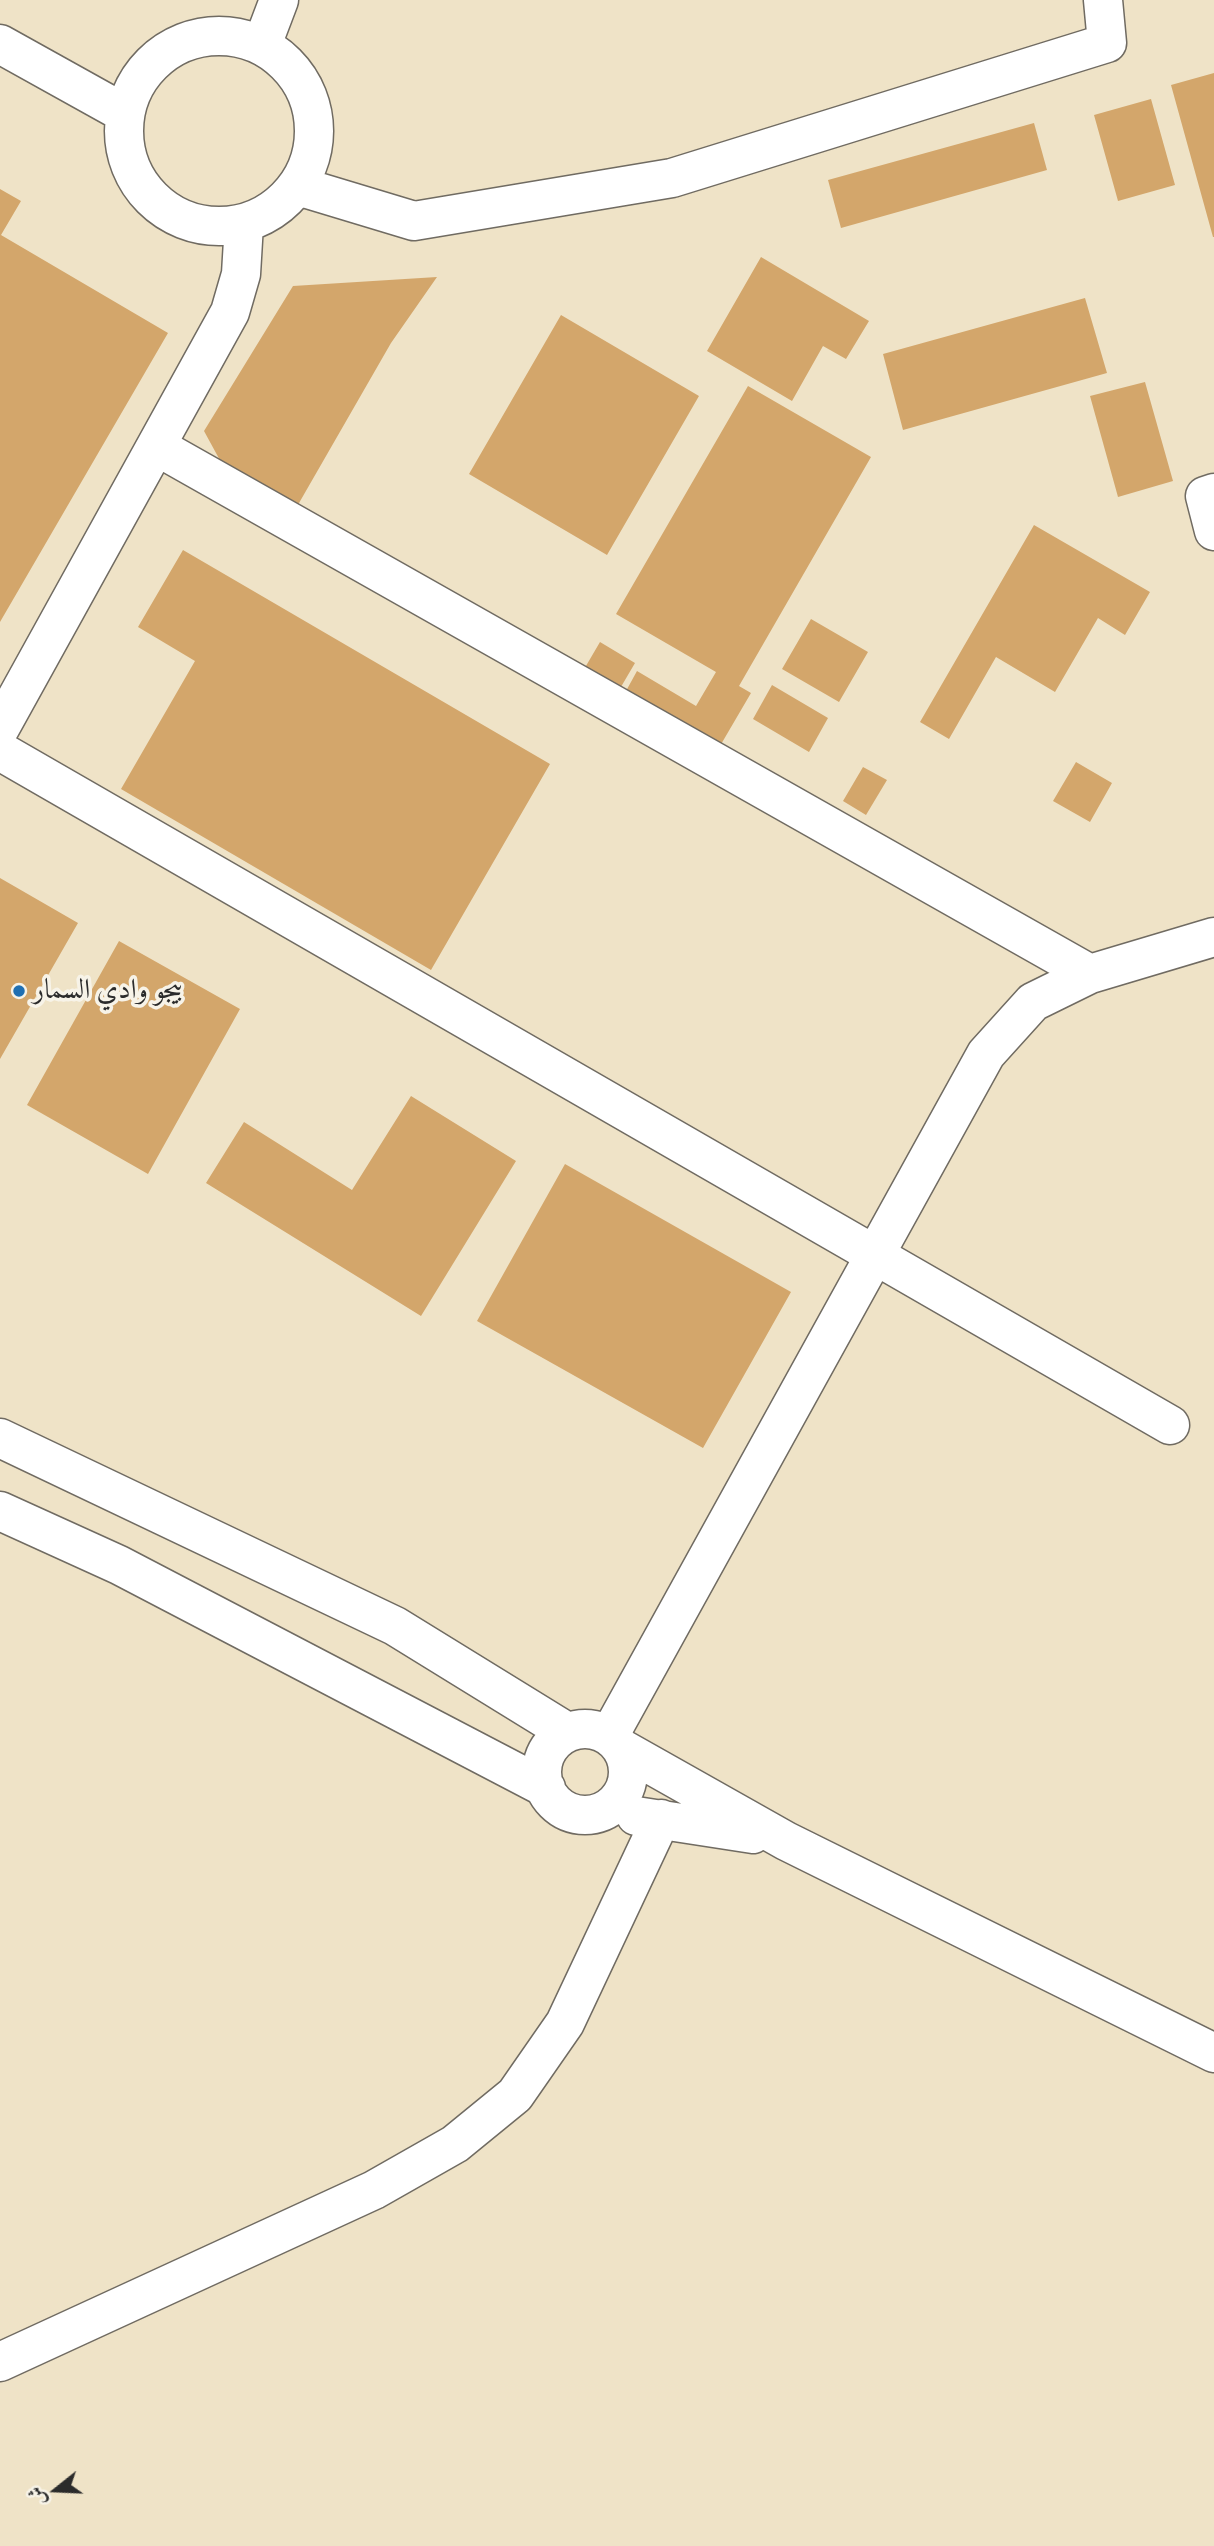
<!DOCTYPE html>
<html>
<head>
<meta charset="utf-8">
<style>
  body { margin:0 }
  #map { position:relative; width:1214px; height:2546px; overflow:hidden; background:#efe3c7; font-family:"Gentium Book Plus",Amiri,serif }
  canvas { display:block }
  .north { position:absolute; left:21px; top:2455px; width:70px; height:70px; -webkit-text-stroke:5px #f7f3e8; paint-order:stroke; rotate:252deg; font-size:19px; font-weight:700; line-height:28px; text-align:center; color:#2b2b2b }
  .north::after { content:''; display:block; margin:auto; width:24px; height:32px; background:#2b2b2b; clip-path:polygon(50% 0,100% 100%,50% 72%,0 100%) }
</style>
</head>
<body>
<div id="map">
<canvas width="1214" height="2546"></canvas>
<div class="north">ش</div>
</div>
<script>
const c = document.querySelector('canvas').getContext('2d');
c.lineJoin = 'round';
function fill(path, color) { c.fillStyle = color; c.fill(path, 'evenodd'); }
const poly = rows => new Path2D(rows.map(r => 'M' + r).join(''));
function stroke(path, color, width, dash) { c.strokeStyle = color; c.lineWidth = width; c.lineCap = dash ? 'butt' : 'round'; c.setLineDash(dash || []); c.stroke(path); }
function write(font, color, halo, rows, align = 'center') {
  c.font = font + ' "Gentium Book Plus",Amiri,serif'; c.lineWidth = 7; c.setLineDash([]); c.textBaseline = 'middle'; c.strokeStyle = halo; c.fillStyle = color; for (const [text, x, y, turn = 0] of rows) {
    c.save(); c.translate(x, y); c.rotate((+turn || 0) * Math.PI / 180); c.textAlign = isNaN(turn) ? turn : align; if (halo) c.strokeText(text, 0, 0); c.fillText(text, 0, 0); c.restore();
  }
}
fill(poly([
  [1214,73,1214,237,1213,237,1171,85],
  [1151,99,1175,185,1118,201,1094,115],
  [1034,123,1047,170,841,228,828,180],
  [0,189,21,201,1,235,168,333,0,622],
  [761,257,869,321,846,359,823,346,792,401,707,351],
  [437,277,391,343,295,510,228,475,204,431,293,286],
  [1085,298,1107,373,903,430,883,354],
  [561,315,699,396,607,555,469,474],
  [1145,382,1173,481,1118,497,1090,396],
  [748,386,871,457,739,686,751,693,720,746,626,691,637,671,696,706,716,672,616,614],
  [1034,525,1150,592,1125,635,1098,618,1055,692,996,657,949,739,920,722],
  [183,550,550,764,431,970,121,789,195,661,138,627],
  [811,619,868,652,839,702,782,669],
  [600,642,635,663,618,692,583,671],
  [772,685,828,718,809,752,753,719],
  [1076,762,1112,783,1090,822,1053,801],
  [863,767,887,780,866,815,843,801],
  [0,878,78,923,0,1059],
  [119,941,240,1009,148,1174,27,1105],
  [411,1096,516,1161,421,1316,206,1183,244,1122,352,1190],
  [565,1164,791,1292,703,1448,477,1321]
]), '#d3a66b');
const minor = poly([
  '124 131a95 95 0 1 1 190 0a95 95 0 1 1-190 0Z',
  [0,44,124,113],
  [262,45,279,0],
  [298,186,414,221,672,178,1107,43,1103,0],
  [156,446,1090,974],
  [1214,493,1205,496,1214,531],
  [0,728,230,312,241,274,244,224],
  [0,751,1170,1425],
  [0,1438,395,1626,567,1732],
  [0,1511,119,1565,546,1788],
  '542 1772a43 43 0 1 1 86 0a43 43 0 1 1-86 0Z',
  [609,1736,986,1054,1033,1002,1090,974,1214,937],
  [621,1748,786,1841,1214,2053],
  [636,1816,753,1834],
  [0,2362,374,2190,455,2144,515,2095,565,2023,661,1819]
]);
stroke(minor, '#706b62', 41);
stroke(minor, '#fff', 38);
for (const [x, y, r, color] of [
  [19,991,7,"#1f6fb2"]
]) { const dot = new Path2D(); dot.arc(x, y, r, 0, 2 * Math.PI); c.fillStyle = color; c.fill(dot); stroke(dot, '#f7f3e8', 2.5); }
write('28px', '#2b2b2b', '#f7f3e8', [
  ["بيجو وادي السمار",33,991]
], 'left');
</script>
</body>
</html>
